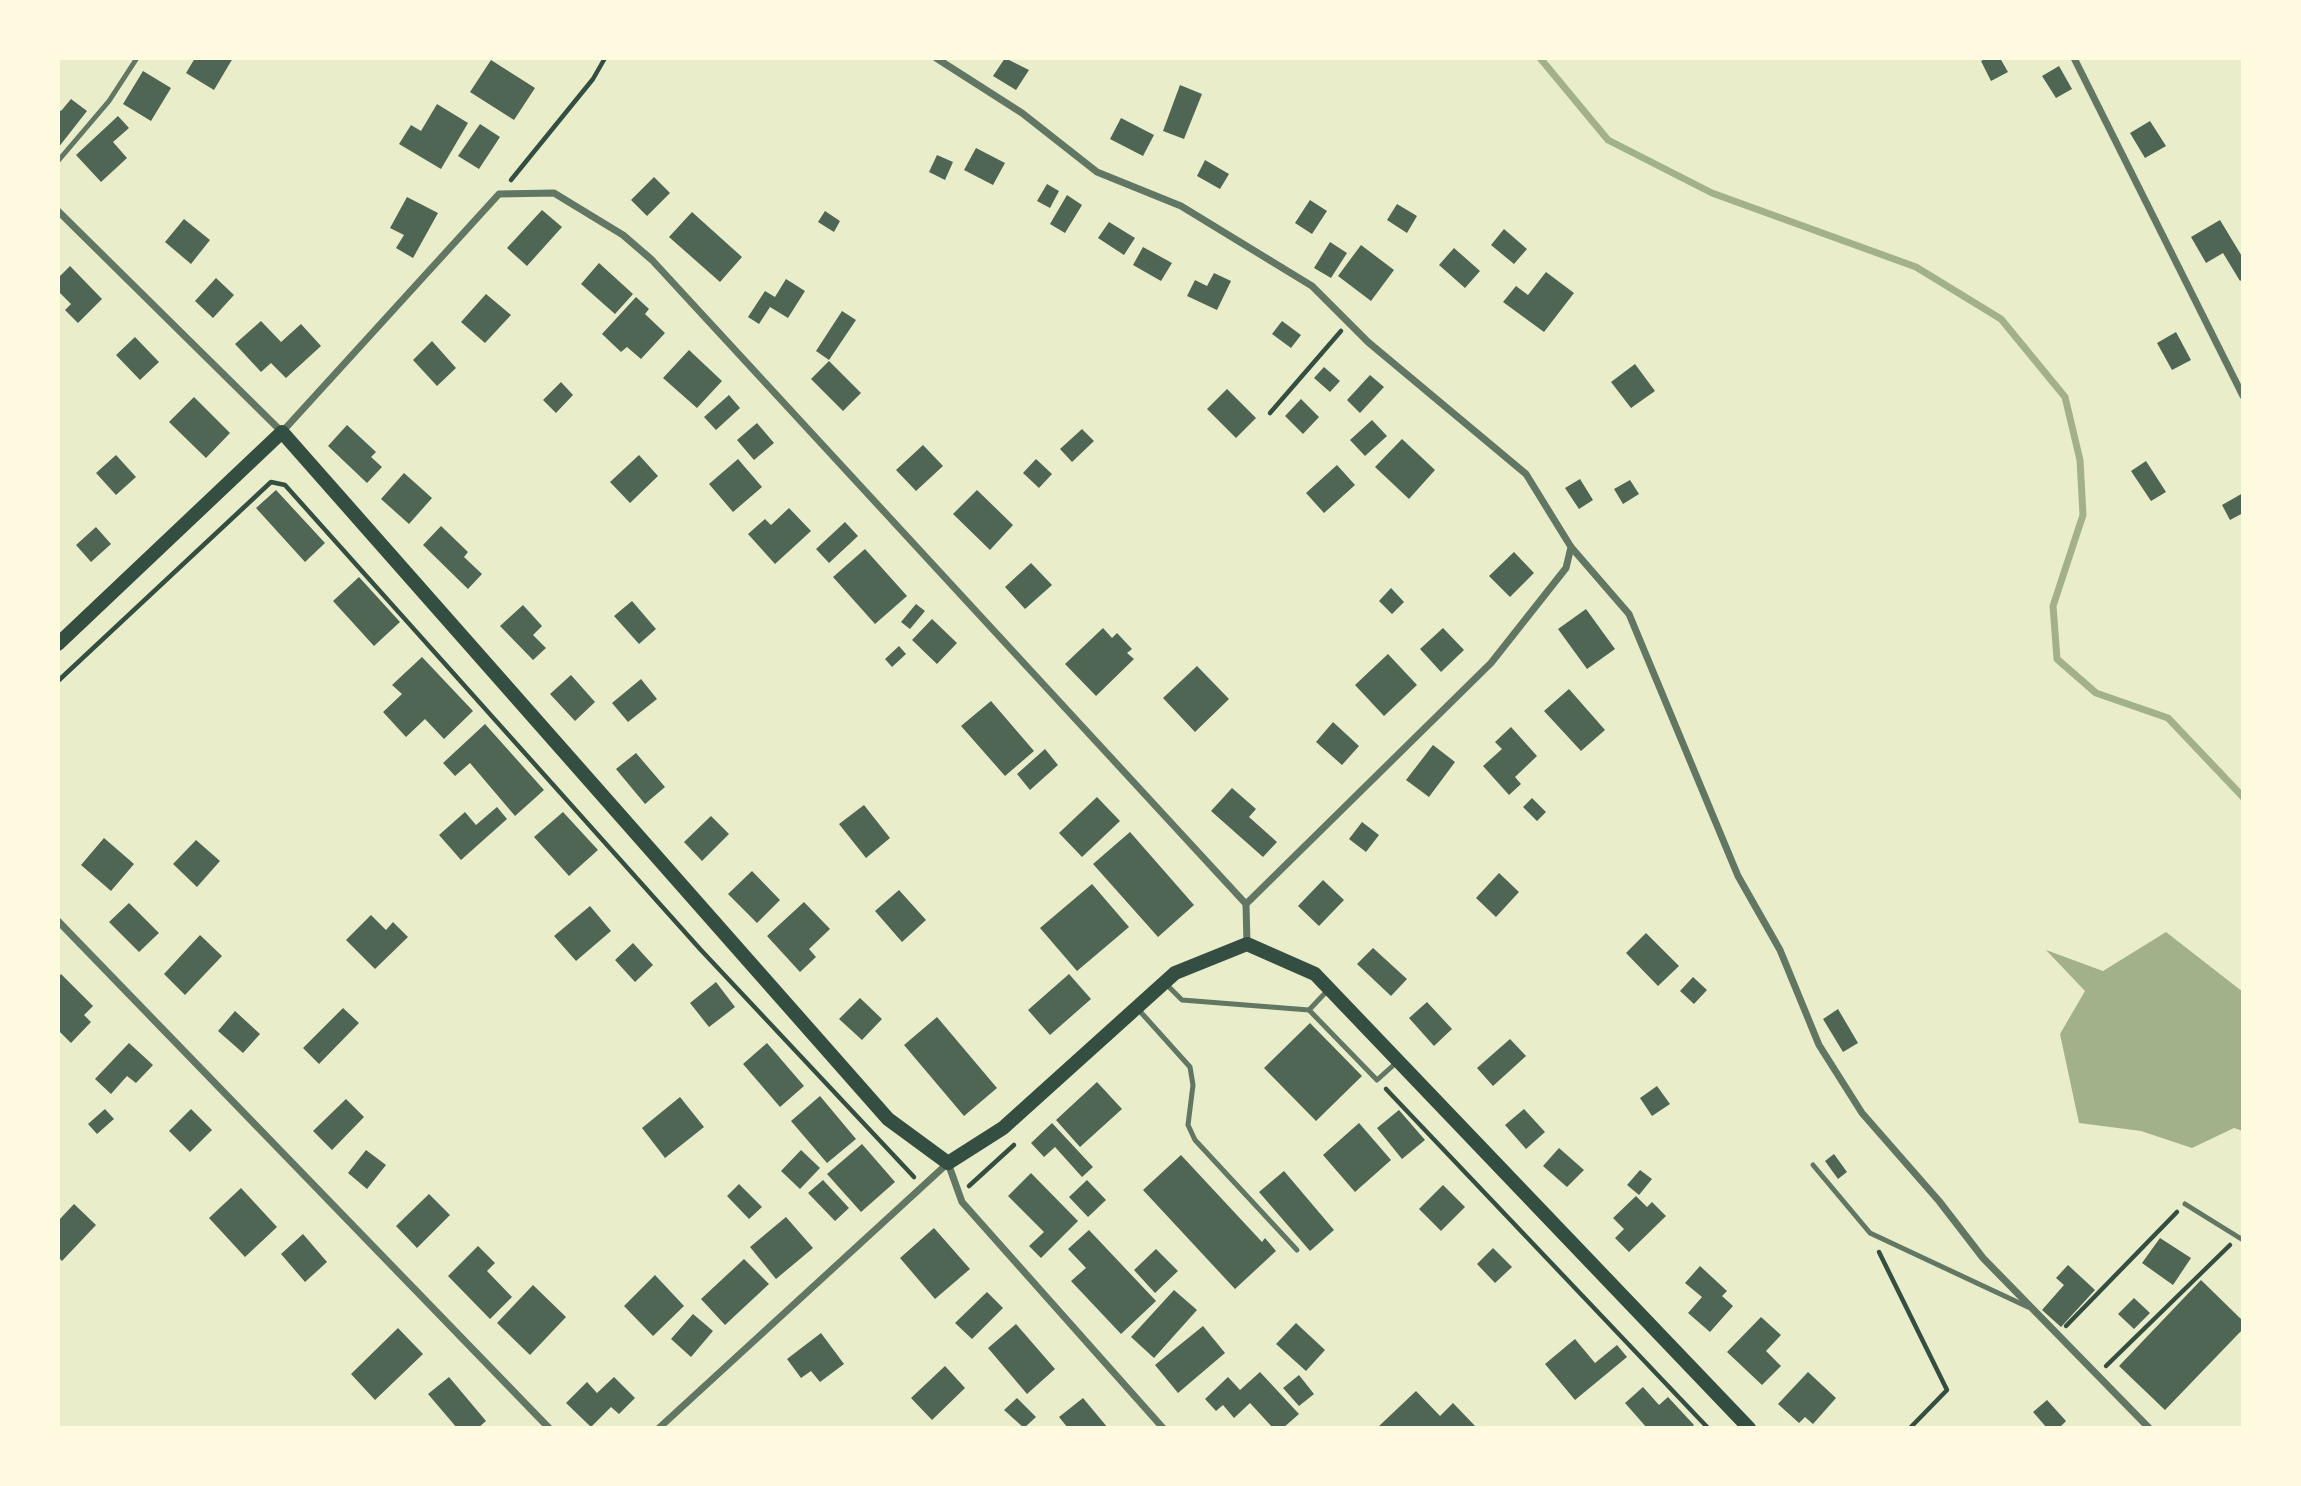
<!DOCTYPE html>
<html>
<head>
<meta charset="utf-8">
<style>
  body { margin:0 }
  #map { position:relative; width:2301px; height:1486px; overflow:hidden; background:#e9edc9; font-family:"DejaVu Sans",sans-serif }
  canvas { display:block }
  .frame { position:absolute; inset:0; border:60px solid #fefae0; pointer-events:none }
</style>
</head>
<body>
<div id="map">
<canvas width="2301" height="1486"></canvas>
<div class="frame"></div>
</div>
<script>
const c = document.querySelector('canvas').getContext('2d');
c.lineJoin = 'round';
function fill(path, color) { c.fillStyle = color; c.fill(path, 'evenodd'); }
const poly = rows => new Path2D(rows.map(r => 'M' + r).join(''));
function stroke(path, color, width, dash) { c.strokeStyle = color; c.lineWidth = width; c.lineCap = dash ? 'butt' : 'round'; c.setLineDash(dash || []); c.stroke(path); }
fill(poly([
  [2166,932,2243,992,2243,1131,2234,1128,2192,1148,2141,1131,2079,1123,2060,1034,2085,991,2046,950,2103,971]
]), '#a3b18a');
stroke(poly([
  [1540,58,1608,140,1712,193,1916,267,2001,319,2065,397,2080,460,2083,515,2053,606,2057,659,2096,693,2168,718,2243,797]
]), '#a3b18a', 7);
fill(poly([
  [195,58,233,58,214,90,186,73],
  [1005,58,1029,70,1016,90,993,76],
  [1987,58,2000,58,2008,72,1991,81,1981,61],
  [491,60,535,88,514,120,470,92],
  [2059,66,2072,89,2056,98,2042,76],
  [143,71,171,88,151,121,123,104],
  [1180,85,1202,94,1184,139,1163,131],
  [71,99,87,111,58,148,58,109,61,111],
  [437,104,468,123,441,169,399,144,411,125,421,131],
  [118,116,129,128,113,142,127,158,101,182,76,155],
  [1121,118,1154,135,1143,156,1110,139],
  [2150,121,2166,146,2145,158,2130,133],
  [480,124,500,137,479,169,458,156],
  [976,148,1005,163,993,185,964,170],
  [937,155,953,162,945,180,929,172],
  [1205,160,1229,174,1220,189,1197,176],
  [654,177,670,193,647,216,631,200],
  [1047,184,1059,191,1050,208,1037,201],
  [1067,195,1082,205,1065,233,1050,224],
  [407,197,438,213,413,258,396,248,404,235,390,228],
  [1310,200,1327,211,1312,234,1295,223],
  [1397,204,1417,216,1407,233,1387,220],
  [542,210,562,227,527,266,507,248],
  [825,211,840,221,834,232,818,222],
  [692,212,742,257,720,282,669,237],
  [184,219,210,240,191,264,165,242],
  [2220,220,2243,258,2243,279,2240,281,2223,253,2206,263,2191,237],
  [1109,222,1135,238,1124,255,1098,238],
  [1504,229,1527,249,1514,264,1491,245],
  [1330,242,1347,253,1331,278,1314,268],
  [1361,245,1394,270,1371,301,1338,276],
  [1143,247,1172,263,1161,281,1133,265],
  [1454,248,1480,271,1465,288,1439,265],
  [599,263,633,294,615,314,581,284],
  [70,266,102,299,78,323,65,310,71,304,58,291,58,278],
  [1546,272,1574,293,1544,332,1503,302,1516,286,1528,295],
  [1214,273,1231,281,1217,310,1187,296,1195,280,1207,286],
  [216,278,234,295,213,318,195,301],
  [786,279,805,291,788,318,770,307,759,324,748,317,765,291,775,297],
  [486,294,511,315,485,343,461,322],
  [636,297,649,309,645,314,665,333,641,359,627,347,621,352,602,334],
  [842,311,856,320,829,360,816,351],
  [261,321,281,342,301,324,321,346,286,378,271,363,261,372,235,344],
  [1282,321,1301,335,1291,348,1272,334],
  [2176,332,2191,360,2172,370,2157,343],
  [135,337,159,362,140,380,116,355],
  [432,341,456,368,437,386,413,360],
  [689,350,722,381,697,408,663,378],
  [829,361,861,393,843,411,811,379],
  [1635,364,1655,391,1631,408,1611,382],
  [1324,367,1340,381,1330,392,1314,378],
  [1370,375,1384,387,1360,413,1347,400],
  [561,382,573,395,556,413,543,400],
  [1227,389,1256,418,1236,438,1207,409],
  [729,395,740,408,716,430,704,417],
  [194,397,230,433,206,458,169,422],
  [1301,399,1319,417,1303,434,1285,416],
  [1372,420,1387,436,1365,456,1350,440],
  [757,423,774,443,754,460,737,440],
  [347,425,376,452,371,457,382,467,367,483,328,446],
  [1082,429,1094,441,1072,462,1060,449],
  [1402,439,1435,470,1409,499,1375,467],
  [923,445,943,466,916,491,896,470],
  [116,455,136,477,116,495,96,473],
  [639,455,658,476,630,503,610,482],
  [738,459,762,487,733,512,709,484],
  [1036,459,1052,474,1039,488,1023,473],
  [2146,461,2166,492,2151,501,2131,471],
  [1337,465,1355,485,1324,513,1306,493],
  [404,473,432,498,409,524,381,499],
  [1580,479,1593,500,1579,509,1565,488],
  [1630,480,1639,494,1623,504,1614,489],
  [276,490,325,543,305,562,256,508],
  [977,490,1013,525,990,550,953,514],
  [2243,493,2243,513,2230,520,2222,505],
  [789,508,811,531,775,564,748,534,765,519,771,525],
  [845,522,858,536,829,563,816,549],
  [441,526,468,552,464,557,482,574,468,589,423,545],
  [96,527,111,544,91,562,76,545],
  [865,549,907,596,875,624,833,577],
  [1514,552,1534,573,1510,597,1489,576],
  [1031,563,1052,585,1025,609,1005,587],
  [359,577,400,622,374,646,333,601],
  [1391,588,1404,602,1392,614,1379,601],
  [632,601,656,629,639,644,614,616],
  [916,604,925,611,910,629,901,622],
  [523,605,542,626,533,635,546,648,533,660,500,626],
  [1586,609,1615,649,1587,669,1558,629],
  [932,619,957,643,937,664,912,640],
  [1103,628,1112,638,1117,633,1132,649,1127,653,1134,659,1096,696,1065,664],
  [1443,628,1464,650,1441,672,1420,649],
  [899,646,906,654,892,667,885,659],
  [1388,654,1417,685,1384,716,1355,685],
  [422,657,473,711,444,739,425,719,406,737,383,712,402,694,392,685],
  [1197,666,1229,699,1195,732,1163,698],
  [571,675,595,702,575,721,550,694],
  [641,679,657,699,628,722,612,703],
  [1569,689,1605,730,1581,751,1544,711],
  [991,701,1034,751,1005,776,961,726],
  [1333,722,1359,746,1342,765,1316,742],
  [485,724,544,790,515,816,470,763,455,776,443,763],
  [1511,727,1537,756,1515,777,1521,784,1509,795,1483,766,1502,749,1495,742],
  [1433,745,1455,762,1429,797,1406,780],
  [1045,749,1058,765,1030,790,1017,774],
  [636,753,665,787,645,804,616,769],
  [1232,788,1256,809,1249,817,1277,842,1263,857,1211,811],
  [1097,797,1120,821,1082,857,1059,833],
  [1532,798,1546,812,1537,821,1523,807],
  [864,805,890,838,866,858,839,824],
  [497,807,507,819,461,860,439,835,465,812,476,825],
  [563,812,598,850,569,876,534,837],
  [711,816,729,834,702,861,684,842],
  [1362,822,1379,835,1366,852,1349,839],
  [1130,832,1194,905,1158,937,1093,864],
  [104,838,134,864,111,891,81,865],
  [196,840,220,861,197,887,173,864],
  [752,871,780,900,757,923,728,894],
  [1499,873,1519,892,1496,917,1476,898],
  [1323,880,1344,900,1319,926,1298,906],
  [1092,884,1129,927,1077,971,1040,928],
  [899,890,926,920,902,942,875,911],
  [804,902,830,929,809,949,816,957,800,972,767,936],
  [129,903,159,933,139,952,109,922],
  [590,906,611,931,576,961,554,936],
  [371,915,386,930,393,922,408,937,375,969,346,940],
  [1646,933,1679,966,1658,986,1626,953],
  [200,935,222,956,185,995,164,974],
  [633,943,653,965,635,982,615,960],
  [1373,948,1407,979,1391,996,1357,964],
  [61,974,93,1006,84,1015,91,1022,71,1043,58,1030,58,978],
  [1069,974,1091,999,1050,1035,1028,1010],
  [1693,977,1707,990,1694,1004,1680,991],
  [716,982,735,1007,709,1027,690,1003],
  [860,998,882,1019,862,1040,839,1019],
  [1427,1002,1452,1029,1434,1046,1409,1018],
  [343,1008,359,1023,319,1064,303,1048],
  [1838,1009,1858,1043,1843,1052,1823,1019],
  [235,1011,260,1034,243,1053,218,1031],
  [937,1017,997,1088,964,1116,904,1045],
  [1310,1023,1362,1076,1316,1121,1264,1068],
  [1510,1039,1526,1056,1493,1086,1477,1068],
  [129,1043,153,1065,136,1083,127,1076,111,1094,95,1079],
  [767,1043,804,1086,780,1107,743,1064],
  [1097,1082,1122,1109,1080,1147,1056,1120],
  [1657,1086,1670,1104,1652,1116,1640,1098],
  [820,1096,856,1139,827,1163,791,1121],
  [680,1097,704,1127,665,1158,642,1128],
  [346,1099,364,1117,332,1150,313,1131],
  [105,1109,114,1119,97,1134,88,1124],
  [191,1109,212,1130,190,1152,169,1131],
  [1524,1109,1545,1132,1526,1149,1505,1125],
  [1399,1110,1425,1140,1402,1159,1377,1128],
  [1052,1123,1093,1167,1082,1177,1055,1147,1044,1157,1031,1143],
  [1359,1123,1391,1160,1355,1192,1323,1155],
  [862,1144,895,1182,861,1212,827,1174],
  [1559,1148,1584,1170,1567,1187,1543,1166],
  [366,1150,386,1165,367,1189,348,1173],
  [801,1150,820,1168,800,1189,781,1171],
  [1834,1154,1847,1172,1838,1179,1825,1161],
  [1181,1155,1262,1242,1265,1238,1276,1251,1235,1289,1143,1190],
  [1640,1170,1652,1179,1639,1195,1627,1185],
  [1284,1171,1334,1230,1310,1251,1259,1192],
  [1031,1173,1078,1221,1041,1258,1029,1246,1044,1232,1008,1196],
  [823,1180,849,1208,835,1221,808,1193],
  [1087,1180,1106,1200,1088,1217,1069,1197],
  [739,1184,762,1207,749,1219,727,1196],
  [1443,1185,1465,1207,1441,1231,1419,1209],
  [241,1188,277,1227,245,1257,209,1218],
  [429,1194,450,1215,417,1248,396,1226],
  [1636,1196,1647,1207,1652,1202,1666,1216,1629,1252,1615,1238,1624,1229,1613,1218],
  [74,1204,96,1225,62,1261,58,1257,58,1221],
  [786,1217,813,1248,776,1279,750,1247],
  [934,1228,970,1269,935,1299,900,1258],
  [1089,1230,1156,1301,1121,1334,1071,1281,1086,1268,1068,1249],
  [303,1234,327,1262,305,1282,281,1254],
  [2160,1238,2191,1258,2173,1285,2142,1263],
  [478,1246,495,1263,487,1271,512,1297,490,1319,448,1276],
  [1493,1248,1512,1267,1495,1283,1477,1264],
  [1156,1249,1178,1271,1155,1293,1134,1270],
  [744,1259,769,1284,725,1325,701,1299],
  [2068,1265,2095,1290,2061,1327,2042,1310,2064,1285,2056,1278],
  [1700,1266,1727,1291,1722,1296,1733,1306,1710,1332,1688,1313,1702,1297,1685,1283],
  [655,1275,684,1306,653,1336,624,1306],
  [2201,1280,2243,1321,2243,1329,2165,1410,2119,1366],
  [533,1285,566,1317,530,1355,497,1323],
  [1174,1290,1197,1310,1154,1358,1131,1337],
  [987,1292,1003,1308,972,1339,955,1323],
  [2134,1298,2150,1313,2134,1329,2118,1314],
  [693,1314,713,1331,691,1357,671,1339],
  [1761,1317,1781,1335,1766,1351,1781,1366,1762,1385,1727,1352],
  [1296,1323,1325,1350,1306,1371,1276,1344],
  [1016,1324,1055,1369,1027,1394,988,1348],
  [1203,1326,1225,1353,1178,1393,1155,1365],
  [398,1328,423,1354,375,1400,351,1374],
  [821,1333,844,1364,820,1382,811,1371,801,1378,787,1359],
  [1575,1339,1595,1363,1617,1345,1627,1357,1575,1400,1545,1364],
  [945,1366,965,1388,932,1420,911,1398],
  [1260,1372,1299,1414,1283,1428,1273,1428,1250,1403,1234,1418,1223,1405,1216,1411,1205,1399,1228,1377,1240,1390],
  [1808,1372,1836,1398,1813,1424,1805,1417,1799,1423,1778,1404],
  [1299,1375,1314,1394,1299,1406,1283,1388],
  [449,1377,486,1421,478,1428,457,1428,428,1394],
  [614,1377,635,1398,619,1414,611,1407,591,1427,566,1403,587,1382,597,1393],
  [1643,1387,1659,1405,1668,1397,1694,1425,1690,1428,1647,1428,1625,1403],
  [1416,1391,1440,1416,1453,1403,1477,1428,1377,1428],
  [1017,1398,1036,1417,1024,1428,1004,1410],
  [1083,1398,1108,1428,1068,1428,1059,1417],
  [2047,1400,2066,1421,2059,1428,2047,1428,2033,1412]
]), '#4f6655');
stroke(poly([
  [511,180,593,79,605,58],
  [1270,413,1341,331],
  [58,681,271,482,285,485,700,949,914,1177],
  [1386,1089,1708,1428],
  [969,1186,1014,1145],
  [1879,1252,1947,1390,1910,1428],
  [2066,1326,2177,1212],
  [2106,1366,2230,1245]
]), '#344e41', 4.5);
stroke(poly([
  [58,161,109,101,137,58],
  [1166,984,1182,1000,1309,1010,1377,1080,1397,1062],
  [1137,1008,1190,1067,1193,1085,1188,1125,1195,1140,1297,1250],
  [1309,1010,1328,990],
  [1813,1165,1870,1233,2028,1307],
  [2185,1204,2243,1240]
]), '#617663', 5);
stroke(poly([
  [936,58,1022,113,1097,172,1181,206,1312,286,1368,342,1526,474,1571,547,1629,614,1738,876,1780,950,1819,1045,1862,1113,1939,1201,1983,1258,2149,1428],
  [2074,58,2243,396],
  [58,211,282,432,499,194,554,193,623,235,652,260,1246,904],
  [58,921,549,1428],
  [1247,944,1246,904,1491,663,1566,568,1571,547],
  [659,1428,948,1163,962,1202,1163,1428]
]), '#617663', 7);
stroke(poly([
  [58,644,282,432,888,1119,948,1163,1003,1128,1175,973,1247,944,1315,974,1749,1428]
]), '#344e41', 14);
</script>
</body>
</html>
